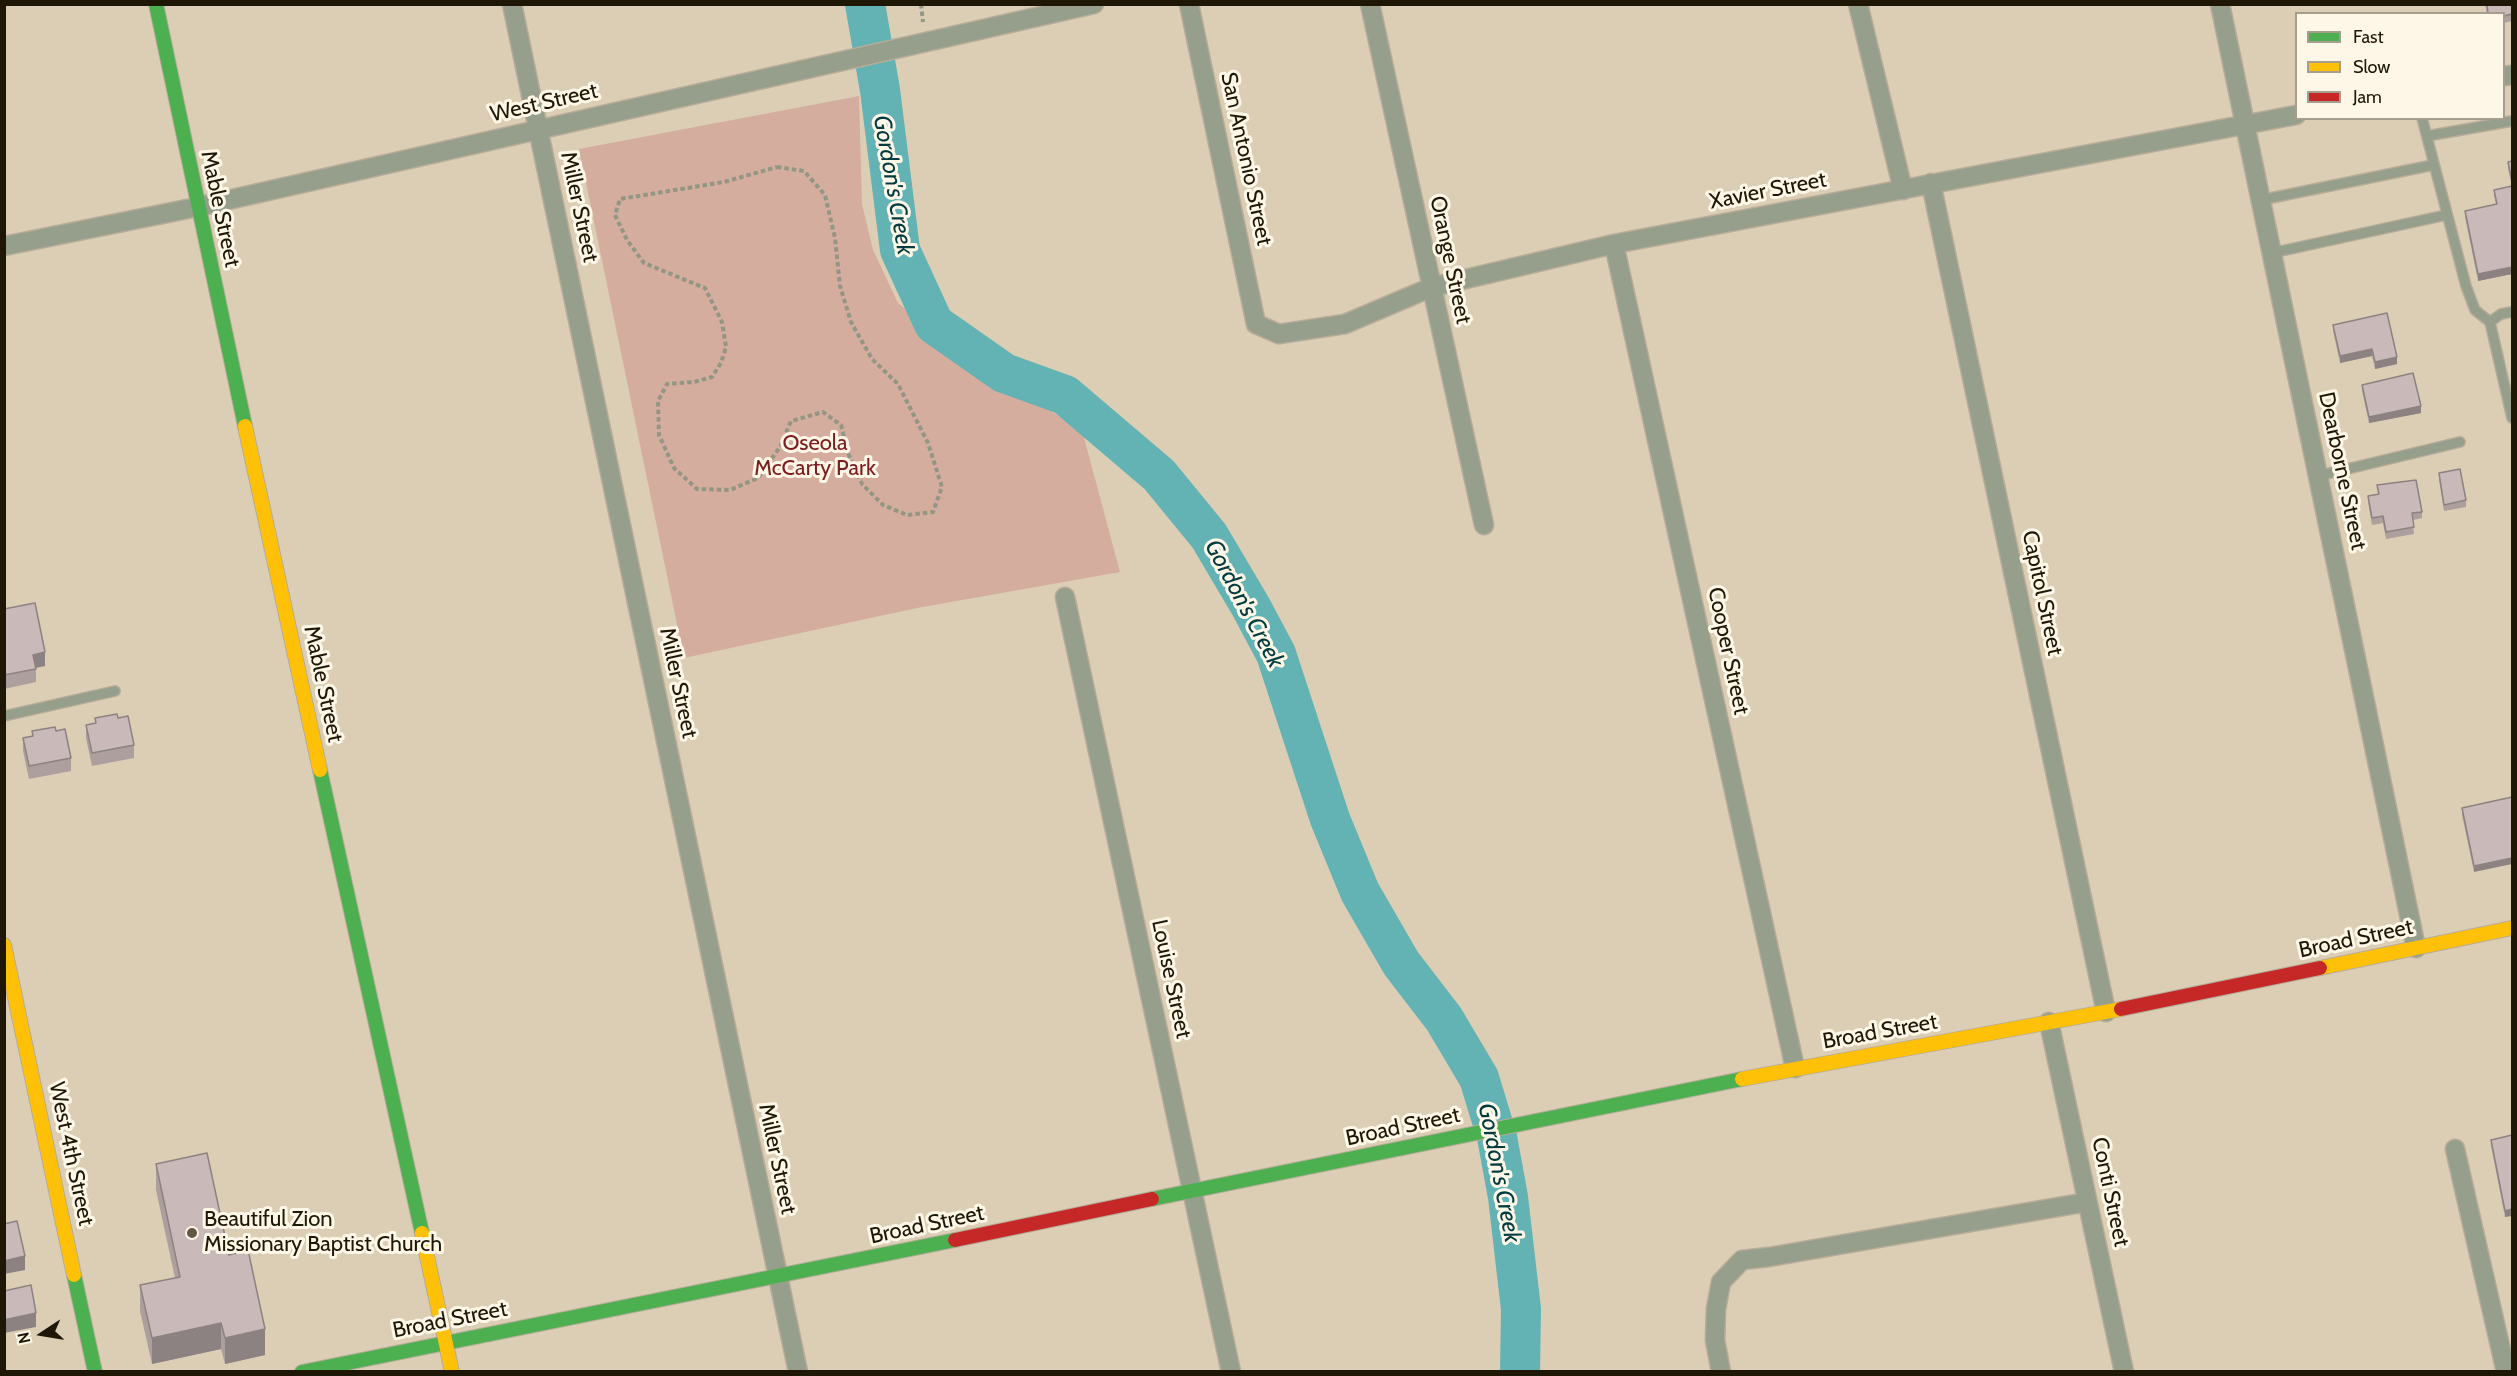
<!DOCTYPE html>
<html>
<head>
<meta charset="utf-8">
<style>
  body { margin:0 }
  #map { position:relative; width:2517px; height:1376px; overflow:hidden; background:#dbceb4; font-family:Cabin,sans-serif }
  canvas { display:block }
  .frame { position:absolute; inset:0; border:6px solid #1f1705; pointer-events:none }
  .legend { position:absolute; left:2295px; top:12px; width:210px; height:108px; box-sizing:border-box; background:#fef7e8; border:2px solid #a59d8d; margin:0; padding:8px 10px; list-style:none; font-size:18px; color:#1f1705 }
  .legend li { display:flex; align-items:center; gap:12px; height:30px }
  .legend b { width:30px; border:2px solid #a59d8d }
  .north { position:absolute; left:12px; top:1304px; width:60px; height:60px; -webkit-text-stroke:4px #fef7e8; paint-order:stroke; rotate:258deg; font-size:16px; font-weight:700; line-height:24px; text-align:center; color:#1f1705 }
  .north::after { content:''; display:block; margin:auto; width:21px; height:27px; background:#1f1705; clip-path:polygon(50% 0,100% 100%,50% 72%,0 100%) }
</style>
</head>
<body>
<div id="map">
<canvas width="2517" height="1376"></canvas>
<div class="frame"></div>
<ul class="legend">
<li><b style="height:8px;background:#4caf50"></b>Fast</li>
<li><b style="height:8px;background:#ffc107"></b>Slow</li>
<li><b style="height:8px;background:#c62828"></b>Jam</li>
</ul>
<div class="north">N</div>
</div>
<script>
const c = document.querySelector('canvas').getContext('2d');
c.lineJoin = 'round';
function fill(path, color) { c.fillStyle = color; c.fill(path, 'evenodd'); }
const poly = rows => new Path2D(rows.map(r => 'M' + r).join(''));
function stroke(path, color, width, dash) { c.strokeStyle = color; c.lineWidth = width; c.lineCap = dash ? 'butt' : 'round'; c.setLineDash(dash || []); c.stroke(path); }
function write(font, color, halo, rows, align = 'center') {
  c.font = font + ' Cabin,sans-serif'; c.lineWidth = 6; c.setLineDash([]); c.textBaseline = 'middle'; c.strokeStyle = halo; c.fillStyle = color; for (const [text, x, y, turn = 0] of rows) {
    c.save(); c.translate(x, y); c.rotate((+turn || 0) * Math.PI / 180); c.textAlign = isNaN(turn) ? turn : align; if (halo) c.strokeText(text, 0, 0); c.fillText(text, 0, 0); c.restore();
  }
}
fill(poly([
  [859,96,862,204,873,250,898,303,922,322,940,344,968,370,1006,391,1031,399,1082,430,1120,572,917,608,684,658,579,149]
]), '#d4ad9e');
stroke(poly([
  [865,4,880,90,900,250,934,324,1004,373,1065,395,1159,475,1209,536,1251,607,1276,654,1330,819,1360,892,1401,963,1444,1019,1479,1078,1497,1137,1508,1197,1521,1309,1520,1372]
]), '#63b3b5', 40);
const lane = poly([
  [2422,118,2466,286,2475,310,2490,322],
  [2427,136,2512,121],
  [2261,200,2433,165],
  [2272,253,2446,215],
  [2512,312,2501,314,2490,322,2512,418],
  [2318,476,2460,442],
  [4,716,115,691]
]);
const street = poly([
  [512,4,798,1372],
  [1189,4,1256,324,1279,334,1345,324,1432,287,1614,244,2296,115],
  [1370,4,1484,525],
  [1858,4,1903,190],
  [2220,4,2416,948],
  [2504,76,2512,75],
  [1931,183,2106,1012],
  [1614,244,1795,1068],
  [4,246,197,207,1094,4],
  [1065,597,1231,1372],
  [2049,1022,2124,1372],
  [2455,1149,2506,1372],
  [1721,1372,1715,1340,1716,1309,1721,1282,1742,1260,1769,1257,2087,1202]
]);
const fast = poly([
  [156,4,245,426],
  [320,770,422,1233],
  [1152,1199,1742,1079],
  [74,1275,95,1372],
  [302,1372,955,1240]
]);
const slow = poly([
  [245,426,320,770],
  [4,945,74,1275],
  [2320,968,2512,928],
  [1742,1079,2121,1009],
  [422,1233,452,1372]
]);
const jam = poly([
  [2121,1009,2320,968],
  [955,1240,1152,1199]
]);
stroke(lane, '#b6ac98', 12);
stroke(street, '#b6ac98', 21);
stroke(fast, '#b6ac98', 16);
stroke(slow, '#b6ac98', 16);
stroke(jam, '#b6ac98', 16);
stroke(poly([
  [921,4,923,22],
  [777,167,804,171,825,195,835,238,840,286,851,322,872,359,898,384,928,443,942,487,933,512,907,515,883,505,862,484,848,453,841,425,823,412,791,421,780,447,758,478,730,490,697,489,674,468,659,435,658,401,667,384,694,382,712,377,721,363,726,347,722,322,705,288,644,263,627,240,615,215,620,199,724,182,777,167]
]), '#949684', 4, [4.5, 3]);
stroke(lane, '#969e8c', 9);
stroke(street, '#969e8c', 18);
stroke(fast, '#4caf50', 14);
stroke(slow, '#ffc107', 14);
stroke(jam, '#c62828', 14);
fill(poly([
  [2485,4,2512,4,2512,21,2504,23,2504,14,2487,14],
  [2512,161,2512,274,2478,281,2465,217,2465,211,2496,204,2494,196,2494,190,2512,186,2508,169,2508,162],
  [2333,325,2397,364,2375,369,2372,356,2340,363,2333,331],
  [2362,385,2421,413,2369,423,2362,391],
  [2439,473,2466,500,2466,507,2444,511,2439,480],
  [2377,485,2422,512,2422,518,2413,520,2414,534,2386,539,2383,523,2372,525,2368,502,2368,496,2378,494],
  [4,609,45,666,36,668,36,682,4,689],
  [95,718,118,718,134,745,134,758,92,766,86,738,86,725,95,723],
  [32,731,56,731,71,758,71,771,29,779,23,751,23,738,32,736],
  [2512,797,2474,872,2462,815,2462,808],
  [2512,1135,2505,1217,2491,1146,2491,1140],
  [156,1164,229,1255,265,1355,225,1364,221,1349,152,1364,140,1311,140,1285,175,1278,156,1190]
]), '#ae9f9f');
fill(poly([
  [2512,267,2512,274,2478,281,2478,274],
  [2372,349,2372,356,2340,363,2340,356],
  [2397,357,2397,364,2375,369,2375,362],
  [2421,406,2421,413,2369,423,2369,417],
  [45,652,45,666,33,668,33,655],
  [2512,858,2512,864,2474,872,2474,866],
  [2512,1209,2512,1216,2505,1217,2505,1211],
  [25,1256,25,1270,4,1274,4,1261],
  [36,1313,36,1327,4,1333,4,1320],
  [221,1323,221,1349,152,1364,152,1338],
  [265,1329,265,1355,225,1364,225,1338]
]), '#8d8282');
const building = poly([
  [2487,4,2512,4,2512,14,2504,16,2504,14,2488,14,2487,4],
  [2512,161,2512,181,2508,162,2512,161],
  [2512,186,2512,267,2478,274,2465,211,2497,204,2494,190,2512,186],
  [2387,313,2397,357,2375,362,2372,349,2340,356,2333,325,2387,313],
  [2413,373,2421,406,2369,417,2362,385,2413,373],
  [2460,469,2466,500,2444,505,2439,473,2460,469],
  [2416,480,2422,512,2412,513,2414,527,2386,532,2383,516,2372,518,2368,496,2379,494,2377,485,2416,480],
  [35,603,45,652,33,655,36,669,4,675,4,609,35,603],
  [117,714,118,718,128,716,134,745,92,753,86,725,96,723,95,718,117,714],
  [55,727,56,731,65,729,71,758,29,766,23,738,33,736,32,731,55,727],
  [2512,797,2512,858,2474,866,2462,808,2512,797],
  [2512,1135,2512,1209,2505,1211,2491,1140,2512,1135],
  [207,1153,229,1255,248,1250,265,1329,225,1338,221,1323,152,1338,140,1285,180,1277,156,1164,207,1153],
  [17,1221,25,1256,4,1261,4,1224,17,1221],
  [31,1285,36,1313,4,1320,4,1291,31,1285]
]);
fill(building, '#cab9b9');
stroke(building, '#8d8282', 1.5);
for (const [x, y, r, color] of [
  [192,1233,6,"#615742"]
]) { const dot = new Path2D(); dot.arc(x, y, r, 0, 2 * Math.PI); c.fillStyle = color; c.fill(dot); stroke(dot, '#fef7e8', 2); }
write('22px', '#1f1705', '#fef7e8', [
  ["West Street",544,103,-13],
  ["San Antonio Street",1246,159,78],
  ["Xavier Street",1768,191,-11],
  ["Miller Street",579,207,78],
  ["Mable Street",220,209,78],
  ["Orange Street",1450,260,78],
  ["Dearborne Street",2342,471,78],
  ["Capitol Street",2042,593,78],
  ["Cooper Street",1728,651,78],
  ["Miller Street",678,683,78],
  ["Mable Street",323,684,78],
  ["Broad Street",2356,939,-12],
  ["Louise Street",1171,979,78],
  ["Broad Street",1880,1032,-10],
  ["Broad Street",1403,1127,-12],
  ["West 4th Street",71,1154,78],
  ["Miller Street",777,1159,78],
  ["Conti Street",2110,1192,78],
  ["Broad Street",927,1225,-12],
  ["Broad Street",450,1320,-11]
]);
write('22px', '#7e1b1c', '#fef7e8', [
  ["Oseola",815,444],
  ["McCarty Park",815,469]
]);
write('22px', '#1f1705', '#fef7e8', [
  ["Beautiful Zion",204,1220],
  ["Missionary Baptist Church",204,1245]
], 'left');
write('italic 24px', '#013a3f', '#fef7e8', [
  ["Gordon's Creek",893,185,80],
  ["Gordon's Creek",1244,604,62],
  ["Gordon's Creek",1499,1173,79]
]);
</script>
</body>
</html>
